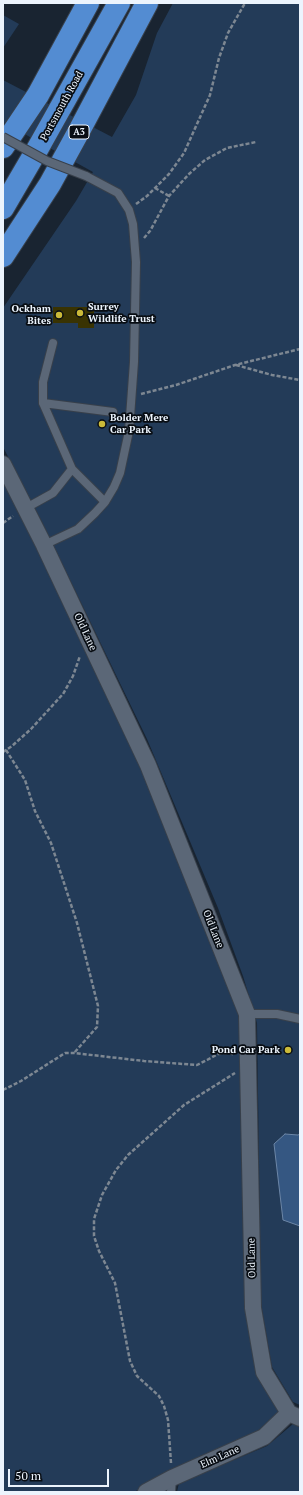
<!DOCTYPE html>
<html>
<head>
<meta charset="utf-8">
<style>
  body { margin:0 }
  #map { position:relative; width:303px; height:1495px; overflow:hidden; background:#192431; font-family:"PT Serif",serif }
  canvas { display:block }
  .frame { position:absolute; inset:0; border:4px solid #ecf4fd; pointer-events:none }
  .scale { position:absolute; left:8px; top:1469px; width:101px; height:18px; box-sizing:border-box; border:2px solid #ecf4fd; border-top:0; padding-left:5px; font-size:12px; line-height:14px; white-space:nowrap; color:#ecf4fd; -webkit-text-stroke:3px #080d13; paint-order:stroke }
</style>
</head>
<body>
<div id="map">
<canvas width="303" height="1495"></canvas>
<div class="frame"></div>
<div class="scale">50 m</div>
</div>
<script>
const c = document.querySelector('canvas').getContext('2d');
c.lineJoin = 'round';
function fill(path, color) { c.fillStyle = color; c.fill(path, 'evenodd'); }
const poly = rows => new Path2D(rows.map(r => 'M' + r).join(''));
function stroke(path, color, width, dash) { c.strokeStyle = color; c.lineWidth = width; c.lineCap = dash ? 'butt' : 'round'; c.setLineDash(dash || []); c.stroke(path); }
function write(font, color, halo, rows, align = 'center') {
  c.font = font + ' "PT Serif",serif'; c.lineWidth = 3.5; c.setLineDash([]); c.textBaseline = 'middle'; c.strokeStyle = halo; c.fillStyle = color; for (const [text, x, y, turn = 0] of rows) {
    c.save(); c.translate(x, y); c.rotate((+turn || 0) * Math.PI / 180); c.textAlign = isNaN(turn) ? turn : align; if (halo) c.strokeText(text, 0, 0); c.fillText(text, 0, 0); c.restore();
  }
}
fill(poly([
  [173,3,300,3,300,1405,293,1402,272,1367,261,1304,257,1023,243,976,218,908,147,739,40,518,3,447,3,308,76,201,93,172,3,122,3,80,112,137,136,95,157,33],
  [3,15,19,24,3,48],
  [3,481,47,568,133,748,232,994,243,1031,246,1307,280,1411,260,1432,196,1459,134,1492,3,1492],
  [293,1424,300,1427,300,1492,177,1492,179,1483,267,1446]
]), '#233b58');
const water = poly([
  [285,1134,298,1135,300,1134,300,1226,283,1220,274,1144,285,1134]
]);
fill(water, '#355782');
stroke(water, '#6c86a7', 1);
fill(poly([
  [53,307,94,307,94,328,78,328,78,323,53,323]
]), '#393302');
const lane = poly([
  [53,343,43,382,43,403,72,469,105,502],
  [43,403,113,412],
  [26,508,53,493,72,469],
  [44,545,78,529,95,513,105,502,114,487,120,473,129,431,134,362,136,262,133,224,129,210,118,193,86,176],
  [247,1014,277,1014,300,1019],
  [171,1492,172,1478]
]);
const street = poly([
  [3,464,44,545,148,765,247,1014,253,1308,264,1372,289,1413,300,1418],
  [146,1492,172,1478,264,1437,289,1413]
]);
const highway = poly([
  [3,147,38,95,88,3],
  [3,208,38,148,119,3],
  [3,256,50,184,79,131,147,3]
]);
stroke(lane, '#38404b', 10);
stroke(street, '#38404b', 18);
stroke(highway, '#38404b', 24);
stroke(poly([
  [155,188,169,196],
  [136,204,147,196,169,174,184,153,210,95,219,58,228,33,245,3],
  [144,238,150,231,169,196,189,174,205,160,227,148,256,142],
  [236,365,272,375,300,380],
  [141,394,176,385,235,365,300,349],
  [3,523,13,516],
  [6,750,25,780,35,811,51,843,77,923,98,1006,97,1027,74,1053],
  [3,752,12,746,31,729,63,694,73,676,80,656],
  [3,1090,21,1081,65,1053,74,1053,144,1061,197,1065,207,1060,218,1054,230,1053,234,1055],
  [171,1463,168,1420,164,1406,159,1396,137,1376,130,1361,115,1283,99,1251,94,1236,94,1219,102,1195,116,1170,128,1155,184,1105,235,1073]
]), '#7d8792', 2.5, [4, 2]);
stroke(lane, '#5b6777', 8);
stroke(street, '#5b6777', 16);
stroke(highway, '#538cd2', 22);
const laneBridge = poly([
  [3,137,47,161,86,176]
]);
stroke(laneBridge, '#38404b', 10, []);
stroke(laneBridge, '#5b6777', 8);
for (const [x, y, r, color] of [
  [80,313,4,"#cbba39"],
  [59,315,4,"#cbba39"],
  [102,424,4,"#cbba39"],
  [288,1050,4,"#cbba39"]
]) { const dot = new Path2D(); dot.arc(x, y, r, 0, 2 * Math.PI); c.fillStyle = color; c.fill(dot); stroke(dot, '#080d13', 1.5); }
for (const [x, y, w] of [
  [79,132,20]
]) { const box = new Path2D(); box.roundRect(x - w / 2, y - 7, w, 14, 3); c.fillStyle = '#080d13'; c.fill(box); stroke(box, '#ecf4fd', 1); }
write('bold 9px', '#ecf4fd', null, [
  ["A3",79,132]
]);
write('10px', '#ecf4fd', '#080d13', [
  ["Portsmouth Road",62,106,-61],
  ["Old Lane",85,632,65],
  ["Old Lane",213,929,68],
  ["Old Lane",252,1258,-91],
  ["Elm Lane",220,1457,-24]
]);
write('bold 10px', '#ecf4fd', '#080d13', [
  ["Surrey",88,307],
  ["Wildlife Trust",88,319],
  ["Ockham",51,309,"right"],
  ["Bites",51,321,"right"],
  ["Bolder Mere",110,418],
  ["Car Park",110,430],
  ["Pond Car Park",280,1050,"right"]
], 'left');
</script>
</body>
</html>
